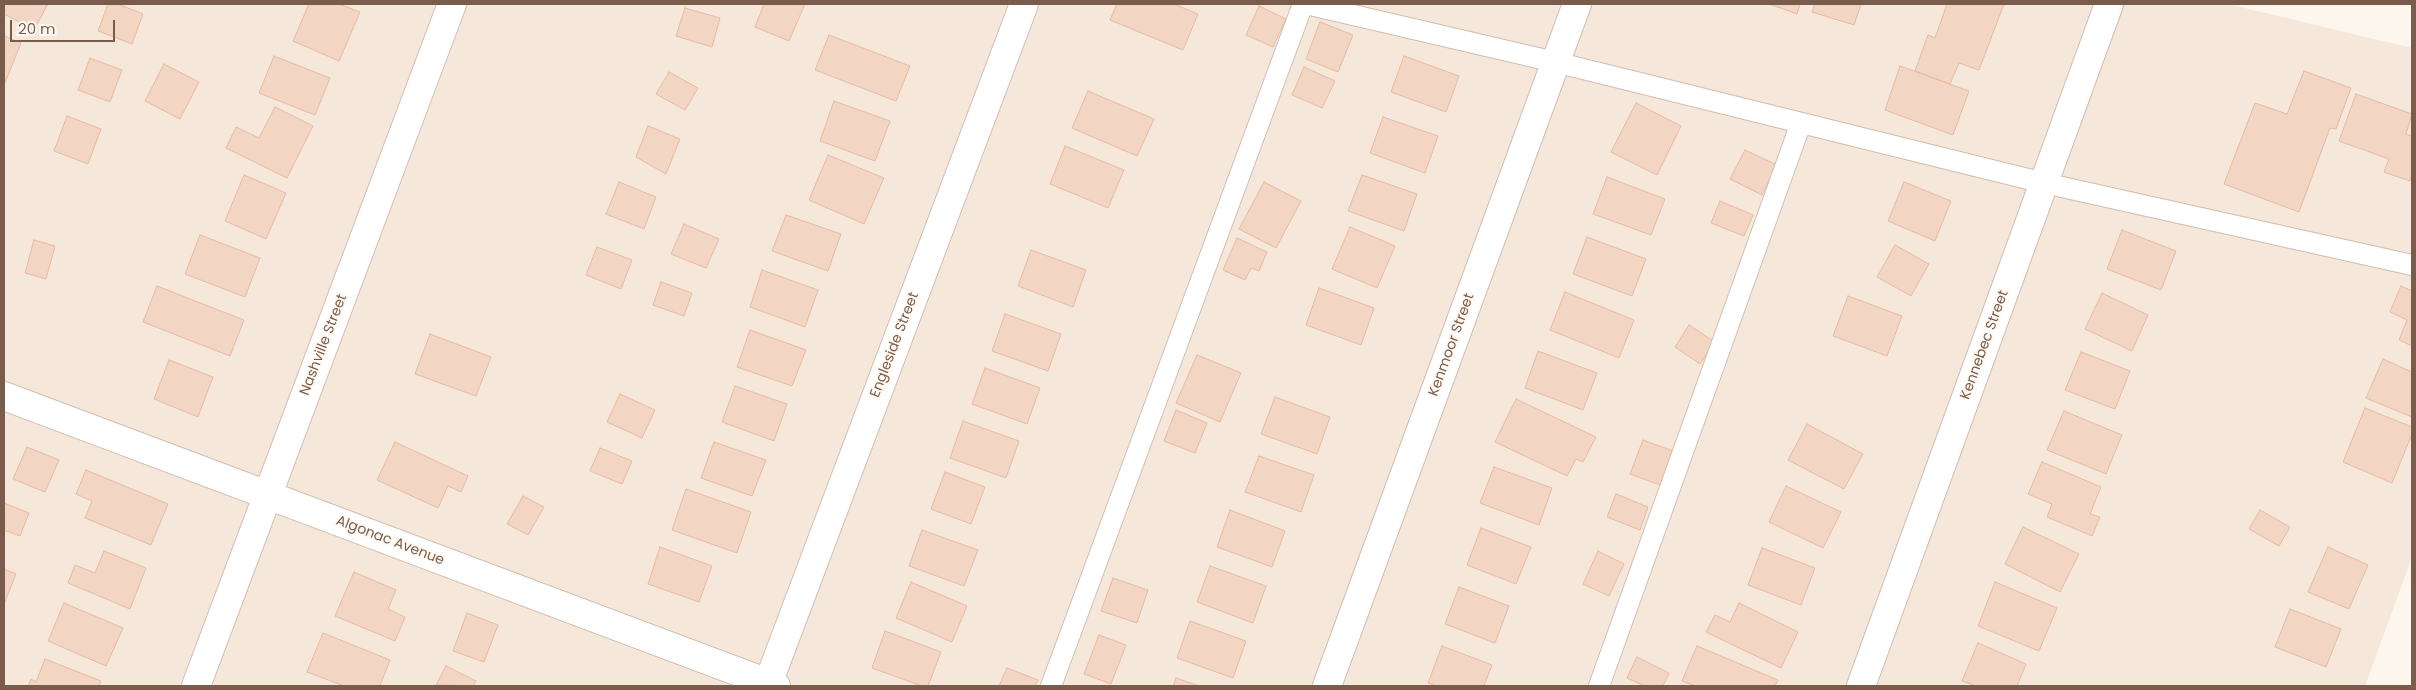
<!DOCTYPE html>
<html>
<head>
<meta charset="utf-8">
<style>
  body { margin:0 }
  #map { position:relative; width:2416px; height:690px; overflow:hidden; background:#fdf6ec; font-family:Poppins,sans-serif }
  canvas { display:block }
  .frame { position:absolute; inset:0; border:5px solid #7a5c4d; pointer-events:none }
  .scale { position:absolute; left:10px; top:20px; width:105px; height:22px; box-sizing:border-box; border:2px solid #7a5c4d; border-top:0; padding-left:6px; font-size:15px; line-height:18px; white-space:nowrap; color:#7a5c4d; -webkit-text-stroke:4px #fffaf3; paint-order:stroke }
</style>
</head>
<body>
<div id="map">
<canvas width="2416" height="690"></canvas>
<div class="frame"></div>
<div class="scale">20 m</div>
</div>
<script>
const c = document.querySelector('canvas').getContext('2d');
c.lineJoin = 'round';
function fill(path, color) { c.fillStyle = color; c.fill(path, 'evenodd'); }
const poly = rows => new Path2D(rows.map(r => 'M' + r).join(''));
function stroke(path, color, width, dash) { c.strokeStyle = color; c.lineWidth = width; c.lineCap = dash ? 'butt' : 'round'; c.setLineDash(dash || []); c.stroke(path); }
function write(font, color, halo, rows, align = 'center') {
  c.font = font + ' Poppins,sans-serif'; c.lineWidth = 4.5; c.setLineDash([]); c.textBaseline = 'middle'; c.strokeStyle = halo; c.fillStyle = color; for (const [text, x, y, turn = 0] of rows) {
    c.save(); c.translate(x, y); c.rotate((+turn || 0) * Math.PI / 180); c.textAlign = isNaN(turn) ? turn : align; if (halo) c.strokeText(text, 0, 0); c.fillText(text, 0, 0); c.restore();
  }
}
fill(poly([
  [4,4,2228,4,2412,48,2412,557,2365,686,4,686]
]), '#f5e8da');
const building = poly([
  [4,4,48,4,34,30,4,14,4,4],
  [108,4,118,4,143,14,132,44,98,31,108,4],
  [309,4,339,4,360,12,339,61,293,41,309,4],
  [764,4,805,4,789,41,755,27,764,4],
  [1117,4,1174,4,1198,14,1183,50,1110,20,1117,4],
  [1769,4,1800,4,1797,14,1769,4],
  [1815,4,1861,4,1854,25,1812,12,1815,4],
  [1947,4,2004,4,1979,70,1959,63,1950,84,1915,71,1928,35,1935,38,1947,4],
  [1259,6,1286,19,1273,47,1246,35,1259,6],
  [685,8,720,18,712,47,676,36,685,8],
  [1320,22,1353,35,1338,72,1306,59,1320,22],
  [829,35,910,66,896,101,815,70,829,35],
  [4,36,21,43,5,83,4,82,4,36],
  [274,56,330,78,315,115,259,93,274,56],
  [1404,56,1459,76,1446,112,1391,92,1404,56],
  [90,58,122,70,110,102,78,90,90,58],
  [164,64,199,82,180,119,145,101,164,64],
  [1900,66,1969,91,1953,135,1885,110,1900,66],
  [1304,67,1335,81,1322,108,1292,95,1304,67],
  [2304,71,2351,88,2336,129,2330,128,2299,212,2224,184,2255,103,2287,114,2304,71],
  [669,72,698,88,685,110,656,94,669,72],
  [1088,91,1154,119,1137,156,1072,128,1088,91],
  [2356,94,2412,114,2406,134,2412,136,2412,174,2410,181,2384,172,2389,159,2339,141,2356,94],
  [834,101,890,121,875,161,820,141,834,101],
  [1636,103,1681,126,1657,175,1611,152,1636,103],
  [275,107,313,126,287,178,226,148,236,127,259,138,275,107],
  [67,116,101,129,88,164,54,151,67,116],
  [1383,117,1438,136,1425,173,1370,153,1383,117],
  [648,126,680,139,666,174,636,157,648,126],
  [1065,146,1124,170,1108,208,1050,184,1065,146],
  [1745,150,1777,165,1762,195,1730,179,1745,150],
  [828,155,884,178,864,224,809,200,828,155],
  [244,175,286,193,266,239,225,221,244,175],
  [1362,175,1417,194,1404,231,1348,211,1362,175],
  [1607,177,1665,199,1651,235,1593,214,1607,177],
  [619,182,656,197,644,229,606,214,619,182],
  [1264,182,1301,201,1276,248,1239,229,1264,182],
  [1904,182,1951,201,1935,241,1888,221,1904,182],
  [1720,201,1753,215,1744,236,1711,223,1720,201],
  [786,215,841,234,828,271,772,251,786,215],
  [684,224,719,239,706,268,671,254,684,224],
  [1350,227,1395,246,1377,288,1332,269,1350,227],
  [2122,230,2176,251,2161,290,2107,269,2122,230],
  [200,235,260,258,245,297,185,274,200,235],
  [1587,237,1646,259,1632,296,1573,274,1587,237],
  [1237,238,1267,252,1259,271,1251,268,1245,280,1223,270,1237,238],
  [34,240,55,246,46,279,25,273,34,240],
  [1895,245,1929,264,1911,296,1877,277,1895,245],
  [597,247,632,260,621,289,586,275,597,247],
  [1031,250,1086,270,1073,307,1018,286,1031,250],
  [762,270,818,290,805,327,750,307,762,270],
  [661,282,692,293,684,316,653,305,661,282],
  [157,286,244,320,230,356,143,322,157,286],
  [2401,286,2412,291,2412,346,2399,340,2407,320,2390,312,2401,286],
  [1319,288,1374,308,1361,345,1306,325,1319,288],
  [1565,292,1634,320,1619,358,1550,330,1565,292],
  [2102,293,2148,315,2132,351,2085,329,2102,293],
  [1848,296,1902,316,1887,356,1833,336,1848,296],
  [1005,314,1061,334,1048,371,992,351,1005,314],
  [1689,325,1715,342,1700,364,1675,347,1689,325],
  [750,330,806,350,792,386,737,367,750,330],
  [430,334,491,357,476,396,415,374,430,334],
  [1538,351,1597,373,1583,410,1525,388,1538,351],
  [2081,352,2130,371,2115,409,2065,390,2081,352],
  [1197,355,1241,373,1220,422,1176,403,1197,355],
  [2383,359,2412,372,2412,417,2366,398,2383,359],
  [169,360,213,377,198,417,154,399,169,360],
  [985,368,1040,388,1027,424,972,404,985,368],
  [735,386,787,404,774,441,722,422,735,386],
  [620,394,655,410,642,438,607,422,620,394],
  [1275,397,1330,417,1317,454,1261,434,1275,397],
  [1516,399,1596,437,1583,462,1576,459,1567,476,1495,442,1516,399],
  [2365,408,2412,427,2412,434,2392,483,2343,462,2365,408],
  [1176,410,1207,423,1195,453,1164,441,1176,410],
  [2064,411,2122,435,2106,474,2047,450,2064,411],
  [963,421,1019,441,1006,478,950,458,963,421],
  [1807,424,1863,454,1844,489,1788,460,1807,424],
  [1643,440,1673,451,1660,485,1630,474,1643,440],
  [395,442,468,476,461,492,448,486,438,508,377,480,395,442],
  [714,442,766,460,752,496,701,478,714,442],
  [27,447,59,460,45,492,13,479,27,447],
  [600,448,632,461,622,484,590,471,600,448],
  [1259,456,1314,475,1301,512,1245,492,1259,456],
  [2042,462,2101,487,2090,514,2100,517,2092,536,2047,517,2052,504,2028,494,2042,462],
  [1494,467,1552,488,1539,525,1480,503,1494,467],
  [86,470,168,504,151,545,85,518,92,501,76,494,86,470],
  [945,472,985,487,971,524,931,509,945,472],
  [1786,486,1841,512,1823,548,1769,522,1786,486],
  [686,489,751,512,737,553,672,530,686,489],
  [1616,494,1648,507,1640,530,1607,517,1616,494],
  [523,496,544,507,528,535,507,524,523,496],
  [4,503,29,513,20,536,4,530,4,503],
  [1230,510,1285,531,1272,567,1217,547,1230,510],
  [2260,510,2290,527,2279,546,2249,529,2260,510],
  [2023,527,2079,554,2060,592,2005,564,2023,527],
  [1481,528,1531,547,1516,584,1467,565,1481,528],
  [922,530,978,550,964,586,909,566,922,530],
  [660,547,712,566,699,602,648,584,660,547],
  [2328,547,2368,565,2349,609,2308,592,2328,547],
  [1762,548,1815,568,1801,605,1748,585,1762,548],
  [104,551,146,568,130,609,68,583,75,565,95,573,104,551],
  [1598,551,1624,564,1609,596,1583,584,1598,551],
  [1210,566,1266,586,1253,623,1197,602,1210,566],
  [4,569,16,574,4,604,4,569],
  [354,572,396,590,388,609,405,617,395,641,335,616,354,572],
  [1113,578,1148,590,1137,623,1101,611,1113,578],
  [911,582,967,606,952,642,896,618,911,582],
  [1995,582,2057,608,2039,651,1978,626,1995,582],
  [1459,587,1509,606,1495,643,1445,624,1459,587],
  [64,603,123,628,106,666,48,641,64,603],
  [1739,603,1798,632,1781,668,1706,632,1715,615,1730,622,1739,603],
  [2290,609,2341,629,2326,667,2275,647,2290,609],
  [467,613,498,625,484,662,453,651,467,613],
  [1190,621,1246,641,1233,678,1177,658,1190,621],
  [885,631,941,652,928,686,922,686,872,668,885,631],
  [323,633,390,660,380,686,344,686,307,672,323,633],
  [1099,635,1126,645,1111,684,1084,674,1099,635],
  [1978,643,2026,664,2017,686,1976,686,1962,681,1978,643],
  [1442,646,1492,665,1484,686,1436,686,1428,683,1442,646],
  [1697,646,1778,680,1775,686,1695,686,1682,681,1697,646],
  [1637,657,1669,673,1663,686,1645,686,1627,678,1637,657],
  [45,659,101,681,99,686,28,686,31,679,36,682,45,659],
  [446,666,476,681,473,686,436,685,446,666],
  [1007,668,1038,680,1035,686,999,686,1007,668],
  [1176,678,1199,686,1173,686,1176,678]
]);
fill(building, '#f3d5c3');
stroke(building, '#e6bba3', 1);
const service = poly([
  [1306,4,1555,62,2044,183,2412,265],
  [1051,686,1303,4],
  [1599,686,1801,123]
]);
const minor = poly([
  [4,396,776,686],
  [196,686,452,4],
  [767,686,1024,4],
  [1327,686,1577,4],
  [1861,686,2109,4]
]);
stroke(service, '#d1beb0', 22);
stroke(minor, '#d1beb0', 30);
stroke(service, '#fff', 20);
stroke(minor, '#fff', 28);
write('14px', '#7a5c4d', '#fffaf3', [
  ["Nashville Street",324,345,-69],
  ["Engleside Street",895,345,-69],
  ["Kenmoor Street",1452,345,-70],
  ["Kennebec Street",1985,345,-70],
  ["Algonac Avenue",390,541,21]
]);
</script>
</body>
</html>
